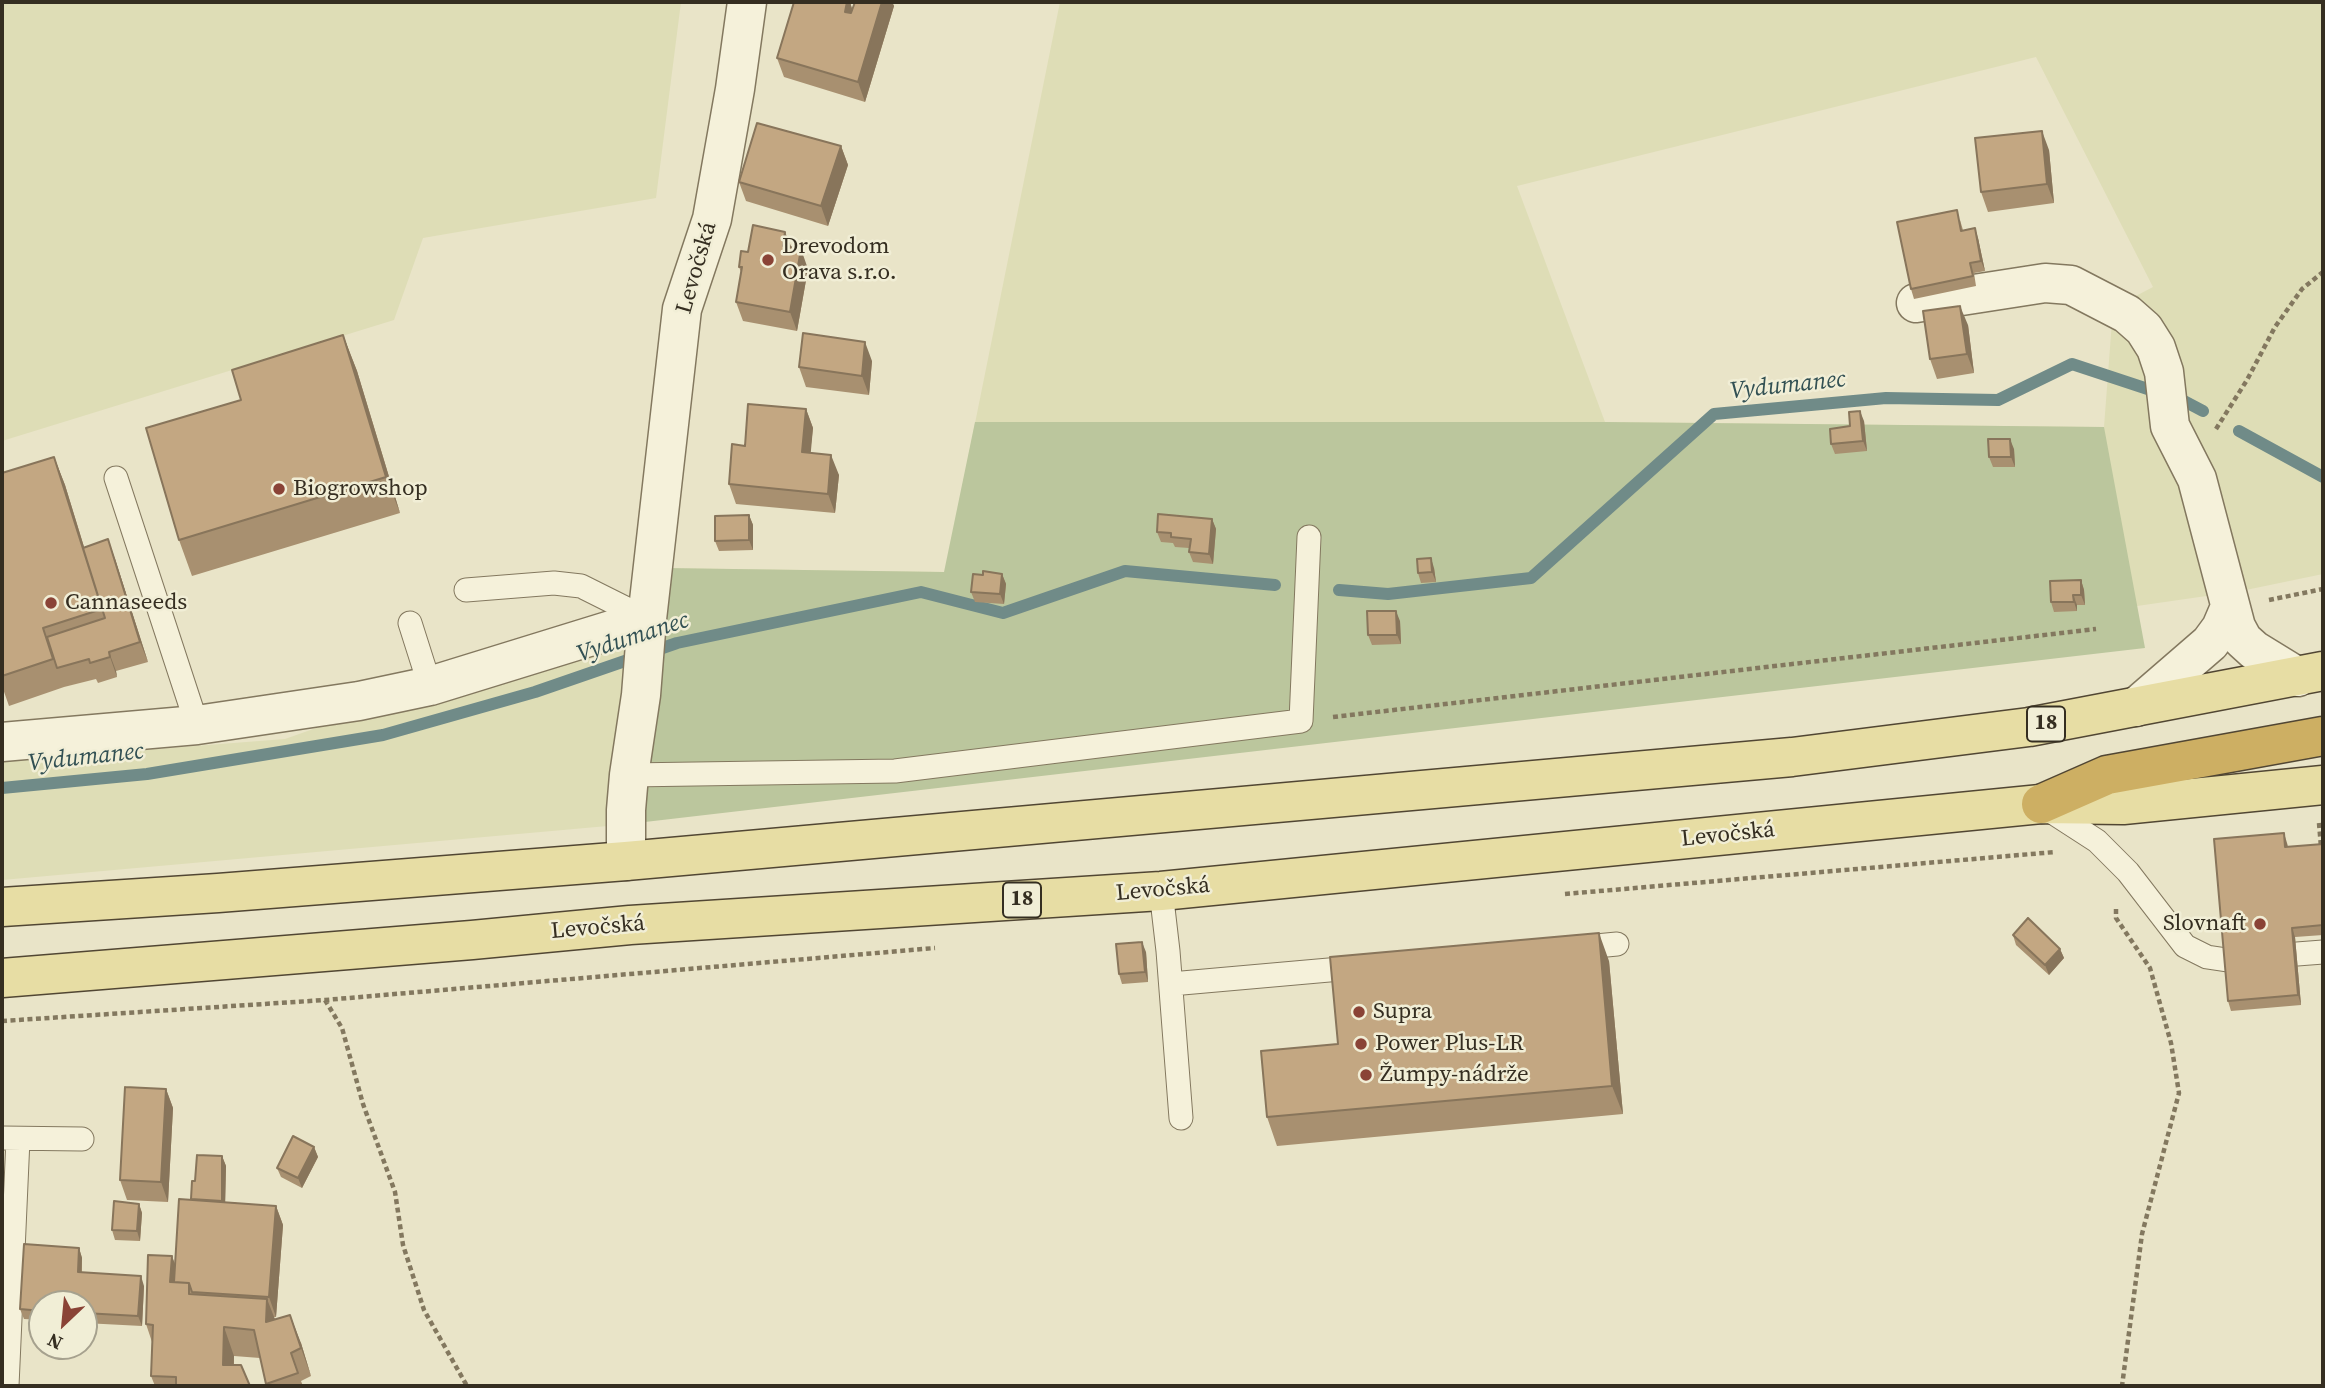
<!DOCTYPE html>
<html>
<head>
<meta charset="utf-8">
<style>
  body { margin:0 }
  #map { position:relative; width:2325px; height:1388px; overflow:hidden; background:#e9e4c8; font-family:"Source Serif 4",serif }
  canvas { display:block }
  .frame { position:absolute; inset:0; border:4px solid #352e21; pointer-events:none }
  .north { position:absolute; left:28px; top:1290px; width:70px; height:70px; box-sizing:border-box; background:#f1eed6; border:2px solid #a6a18e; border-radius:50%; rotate:206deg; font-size:19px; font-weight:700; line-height:28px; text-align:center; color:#352e21 }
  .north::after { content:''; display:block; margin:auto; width:24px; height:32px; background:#8a4336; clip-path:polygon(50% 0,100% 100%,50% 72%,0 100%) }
</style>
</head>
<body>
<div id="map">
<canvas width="2325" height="1388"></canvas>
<div class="frame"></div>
<div class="north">N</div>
</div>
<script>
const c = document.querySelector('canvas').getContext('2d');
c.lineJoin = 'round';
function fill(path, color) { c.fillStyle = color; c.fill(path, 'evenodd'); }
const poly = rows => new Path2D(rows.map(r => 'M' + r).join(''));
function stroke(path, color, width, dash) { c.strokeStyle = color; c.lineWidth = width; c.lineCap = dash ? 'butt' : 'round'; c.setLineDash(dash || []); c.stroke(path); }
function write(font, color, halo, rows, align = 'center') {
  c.font = font + ' "Source Serif 4",serif'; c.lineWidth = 5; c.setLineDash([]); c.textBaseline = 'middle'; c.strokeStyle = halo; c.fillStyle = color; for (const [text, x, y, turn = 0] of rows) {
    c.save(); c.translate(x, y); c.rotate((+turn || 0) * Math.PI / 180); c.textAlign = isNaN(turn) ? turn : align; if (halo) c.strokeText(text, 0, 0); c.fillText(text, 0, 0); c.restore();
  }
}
fill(poly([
  [2,2,681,2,656,198,423,238,394,320,2,441],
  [1060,2,2323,2,2323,574,2241,591,619,825,2,880,2,761,285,739,661,606,663,568,945,572],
  [2036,57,2153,287,2113,308,2104,427,1605,422,1517,186]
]), '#deddb6');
fill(poly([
  [975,422,1605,422,2104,427,2145,648,619,825,663,568,944,572]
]), '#bbc69d');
stroke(poly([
  [2239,431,2323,477],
  [1339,590,1388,594,1531,578,1714,414,1886,398,1998,400,2072,364,2184,401,2203,411],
  [2,788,147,774,383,735,535,692,677,643,921,592,1003,613,1125,571,1275,585]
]), '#708b88', 12);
const service = poly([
  [116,478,197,725],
  [466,590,554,583,581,586,647,619],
  [410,623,430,686],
  [629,775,895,771,1301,721,1309,537],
  [2046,808,2097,841,2128,872,2185,946,2207,957,2227,960],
  [1161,891,1168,951,1181,1118],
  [1575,948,1617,944],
  [2297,954,2323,952],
  [1171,984,1363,967],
  [2,1138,82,1139],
  [7,1386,18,1139]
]);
const minor = poly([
  [1916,303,2045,283,2071,285,2127,314,2144,329,2156,348,2164,372,2170,426,2197,479,2236,627,2243,640,2254,650,2298,677],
  [2136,707,2210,643,2221,628,2230,607],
  [2,742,197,725,359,701,430,686,647,619],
  [626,861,626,810,629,775,641,695,647,619,682,309,712,219,735,89,747,2]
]);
const primary = poly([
  [2,907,218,893,626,861,1792,757,2029,727,2323,671],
  [2,978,472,940,630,925,1161,891,2041,804,2123,805,2323,785]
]);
const motorway = poly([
  [2041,804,2107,775,2323,736]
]);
stroke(service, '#83785f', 25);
stroke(minor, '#83785f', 41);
stroke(primary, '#514633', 41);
stroke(motorway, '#514633', 41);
stroke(poly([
  [2216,429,2247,380,2275,327,2302,289,2323,272],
  [2269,600,2323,589],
  [1333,717,2096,629],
  [2319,823,2321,847,2323,847],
  [1565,894,2055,852],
  [2116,909,2116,918,2150,968,2171,1043,2179,1093,2142,1234,2122,1386],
  [325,1000,342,1028,363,1104,395,1192,403,1245,424,1310,467,1386],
  [2,1021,325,1000,935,948]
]), '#83785f', 4.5, [5, 3.5]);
stroke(service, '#f5f1da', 23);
stroke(minor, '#f5f1da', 38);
stroke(primary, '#e7dda4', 38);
stroke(motorway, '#cdaf63', 38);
fill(poly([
  [850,2,852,10,855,2,892,2,894,6,865,102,784,77,777,58,821,3],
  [841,146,848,165,828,226,746,201,739,182],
  [2049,150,2054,203,1988,212,1981,192],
  [1960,220,1963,230,1978,238,1985,271,1974,273,1976,286,1914,299,1911,289],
  [785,232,791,248,808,269,797,331,743,321,736,302,741,272,739,267,748,252],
  [1968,325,1974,373,1937,379,1930,359],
  [343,335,357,371,400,513,192,576,179,540,241,400],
  [872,361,869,395,806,387,799,367],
  [806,409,813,428,810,453,839,475,835,513,736,504,729,484,745,446],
  [1864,421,1867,451,1835,454,1831,444,1850,426],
  [2014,449,2015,467,1993,467,1989,457],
  [54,457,65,485,84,547,115,559,148,662,116,671,117,677,98,683,96,679,64,687,9,706,2,686,2,473],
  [749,515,753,525,753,550,719,551,715,541],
  [1212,519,1216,529,1213,564,1193,562,1189,552,1189,548,1175,547,1173,543,1161,542,1157,532],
  [1434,568,1436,582,1421,583,1418,573],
  [1002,574,1006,584,1004,604,975,602,971,592,983,575],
  [2081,580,2084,590,2085,605,2077,605,2077,611,2054,612,2051,602],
  [1400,621,1401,644,1372,645,1368,635],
  [2287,843,2288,847,2323,844,2323,935,2295,937,2301,1005,2231,1011,2228,1001],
  [2013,935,2060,949,2064,958,2049,975,2016,945],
  [1146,952,1148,982,1122,984,1119,974],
  [1609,961,1623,1114,1277,1146,1267,1117,1338,1044],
  [166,1089,173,1108,168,1202,127,1200,120,1180],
  [314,1147,318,1157,302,1188,281,1177,277,1168],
  [222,1156,226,1166,225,1202,276,1206,283,1225,276,1317,274,1317,275,1320,301,1343,311,1376,301,1381,303,1386,267,1386,260,1358,234,1356,234,1365,250,1386,155,1386,151,1376,152,1342,146,1324,172,1256,175,1265,195,1181],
  [139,1204,142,1213,140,1241,115,1240,112,1230],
  [79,1248,82,1258,82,1272,144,1286,142,1326,84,1323,84,1304,42,1304,42,1320,24,1319,20,1309]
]), '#a89070');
fill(poly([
  [847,2,850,2,855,18,845,12],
  [882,2,892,2,894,6,865,102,858,82],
  [2042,131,2049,150,2054,203,2047,184],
  [841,146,848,165,828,226,821,206],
  [1975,228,1978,238,1985,271,1981,261],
  [785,232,793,251,783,246],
  [801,249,808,269,797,331,790,312],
  [1960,306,1968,325,1974,373,1967,354],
  [343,335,357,371,400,513,386,477],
  [865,342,872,361,869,395,862,376],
  [806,409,813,428,809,472,802,452],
  [1860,411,1864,421,1867,451,1863,441],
  [2010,439,2014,449,2015,467,2011,457],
  [831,455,839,475,835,513,828,494],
  [54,457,65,485,112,638,102,609],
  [749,515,753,525,753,550,749,540],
  [1212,519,1216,529,1213,564,1209,554],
  [108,539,115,559,148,662,140,642],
  [1431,558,1434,568,1436,582,1432,572],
  [1002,574,1006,584,1004,604,1000,594],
  [2081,580,2084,590,2085,605,2081,595],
  [2073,595,2077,605,2077,611,2074,602],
  [1396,611,1400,621,1401,644,1397,635],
  [109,652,116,671,117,677,110,657],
  [2284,833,2287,843,2289,857,2285,847],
  [2292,928,2295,937,2301,1005,2298,995],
  [1599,933,1609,961,1623,1114,1612,1086],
  [1142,942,1146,952,1148,982,1145,972],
  [2060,949,2064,958,2049,975,2045,965],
  [166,1089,173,1108,168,1202,161,1182],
  [314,1147,318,1157,302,1188,298,1178],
  [222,1156,226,1166,225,1211,222,1201],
  [139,1204,142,1213,140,1241,137,1231],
  [276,1206,283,1225,276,1317,269,1297],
  [79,1248,82,1258,81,1282,78,1272],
  [172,1256,182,1284,170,1282],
  [141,1276,144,1286,142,1326,138,1316],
  [267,1299,278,1327,266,1322],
  [290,1315,301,1343,311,1376,301,1348],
  [224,1327,234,1356,233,1386,223,1365]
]), '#88755b');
const building = poly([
  [794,2,817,2,821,3,821,2,847,2,845,12,851,13,855,2,882,2,858,82,777,58,794,2],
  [757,123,841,146,821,206,739,182,757,123],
  [2042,131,2047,184,1981,192,1975,138,2042,131],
  [1957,210,1961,231,1975,228,1981,261,1970,263,1973,276,1911,289,1897,222,1957,210],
  [753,225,785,232,783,246,801,249,790,312,736,302,742,267,739,267,741,251,748,252,753,225],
  [1960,306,1967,354,1930,359,1923,311,1960,306],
  [803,333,865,342,862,376,799,367,803,333],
  [343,335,386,477,179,540,146,428,241,400,232,370,343,335],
  [748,404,806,409,802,452,831,455,828,494,729,484,732,444,745,446,748,404],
  [1860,411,1863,441,1831,444,1830,429,1850,426,1849,412,1860,411],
  [1988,439,2010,439,2011,457,1989,457,1988,439],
  [54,457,102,609,43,628,53,659,2,676,2,473,54,457],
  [1158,514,1212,519,1209,554,1189,552,1191,539,1171,537,1171,533,1157,532,1158,514],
  [749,515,749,540,715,541,715,516,749,515],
  [108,539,140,642,109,652,110,657,90,663,89,659,57,668,47,637,105,618,83,548,108,539],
  [1431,558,1432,572,1418,573,1417,559,1431,558],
  [983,571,1002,574,1000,594,971,592,973,574,983,575,983,571],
  [2081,580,2081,595,2073,595,2074,602,2051,602,2050,581,2081,580],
  [1367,611,1396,611,1397,635,1368,635,1367,611],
  [2284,833,2285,847,2323,844,2323,925,2292,928,2298,995,2228,1001,2214,839,2284,833],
  [2028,918,2060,949,2045,965,2013,935,2028,918],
  [1599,933,1612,1086,1267,1117,1261,1051,1338,1044,1330,957,1599,933],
  [1142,942,1145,972,1119,974,1116,944,1142,942],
  [125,1087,166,1089,161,1182,120,1180,125,1087],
  [293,1136,314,1147,298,1178,277,1168,293,1136],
  [197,1155,222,1156,222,1201,191,1199,192,1181,195,1181,197,1155],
  [179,1199,276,1206,269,1297,192,1292,189,1283,174,1282,179,1199],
  [114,1201,139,1204,137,1231,112,1230,114,1201],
  [24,1244,79,1248,78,1272,141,1276,138,1316,84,1313,84,1304,42,1304,42,1311,20,1309,24,1244],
  [148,1255,172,1256,170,1282,189,1283,189,1294,267,1299,266,1322,290,1315,301,1348,291,1353,298,1373,266,1384,254,1330,224,1327,223,1365,241,1365,250,1386,176,1386,176,1377,151,1376,153,1325,146,1324,148,1255]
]);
fill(building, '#c3a782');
stroke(building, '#88755b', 2);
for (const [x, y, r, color] of [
  [768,260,7,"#8a4336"],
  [279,489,7,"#8a4336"],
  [51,603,7,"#8a4336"],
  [2260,924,7,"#8a4336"],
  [1359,1012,7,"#8a4336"],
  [1361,1044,7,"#8a4336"],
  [1366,1075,7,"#8a4336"]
]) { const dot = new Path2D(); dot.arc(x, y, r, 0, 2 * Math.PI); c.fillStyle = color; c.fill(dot); stroke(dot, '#f1eed6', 2.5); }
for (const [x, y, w] of [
  [2046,724,38],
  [1022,900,38]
]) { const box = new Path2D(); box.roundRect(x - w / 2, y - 17.5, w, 35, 5); c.fillStyle = '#f1eed6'; c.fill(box); stroke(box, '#352e21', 2); }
write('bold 21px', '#352e21', null, [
  ["18",2046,724],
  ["18",1022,900]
]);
write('23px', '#352e21', '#f1eed6', [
  ["Drevodom",782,247],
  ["Orava s.r.o.",782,273],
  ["Biogrowshop",293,489],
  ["Cannaseeds",65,603],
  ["Slovnaft",2246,924,"right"],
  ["Supra",1373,1012],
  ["Power Plus-LR",1375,1044],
  ["Žumpy-nádrže",1380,1075]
], 'left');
write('23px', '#352e21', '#f1eed6', [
  ["Levočská",697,268,-74],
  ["Levočská",1728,835,-6],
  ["Levočská",1163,890,-5],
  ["Levočská",598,928,-5]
]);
write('italic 24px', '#325053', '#f1eed6', [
  ["Vydumanec",1788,386,-6],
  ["Vydumanec",633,638,-18],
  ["Vydumanec",86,758,-6]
]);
</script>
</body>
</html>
